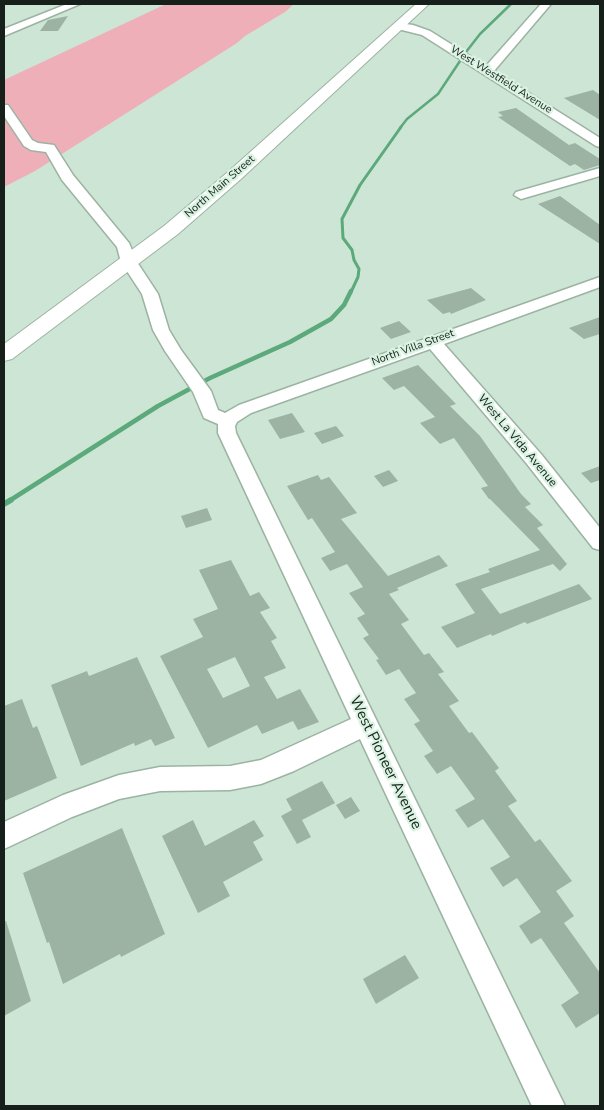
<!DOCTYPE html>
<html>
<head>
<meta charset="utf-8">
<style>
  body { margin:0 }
  #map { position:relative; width:604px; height:1110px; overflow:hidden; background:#cde5d5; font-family:"Nunito Sans",sans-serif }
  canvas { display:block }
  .frame { position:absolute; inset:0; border:5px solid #161f19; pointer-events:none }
</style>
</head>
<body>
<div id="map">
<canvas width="604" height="1110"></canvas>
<div class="frame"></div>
</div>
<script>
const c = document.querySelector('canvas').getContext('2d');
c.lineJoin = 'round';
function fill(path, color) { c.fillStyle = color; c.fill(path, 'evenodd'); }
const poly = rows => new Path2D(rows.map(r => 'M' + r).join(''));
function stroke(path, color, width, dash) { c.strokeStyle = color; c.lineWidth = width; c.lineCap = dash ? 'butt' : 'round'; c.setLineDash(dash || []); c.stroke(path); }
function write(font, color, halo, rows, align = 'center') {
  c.font = font + ' "Nunito Sans",sans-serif'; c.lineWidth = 4.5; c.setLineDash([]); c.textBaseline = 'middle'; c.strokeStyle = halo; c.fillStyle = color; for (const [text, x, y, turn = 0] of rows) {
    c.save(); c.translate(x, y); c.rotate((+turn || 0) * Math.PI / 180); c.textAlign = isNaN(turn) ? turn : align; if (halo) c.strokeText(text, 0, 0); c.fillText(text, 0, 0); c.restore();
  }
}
fill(poly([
  [166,4,294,4,285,12,245,36,237,43,35,171,4,187,4,80]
]), '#efafb8');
stroke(poly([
  [466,52,480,34,511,4],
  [400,128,407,119,438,94,460,61]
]), '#5ca97b', 2.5);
stroke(poly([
  [351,292,358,277,359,269,354,260,352,250,343,238,342,219,360,185,401,127]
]), '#5ca97b', 3);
stroke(poly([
  [9,501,158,406,210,378,290,342,331,319,344,305,351,291]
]), '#5ca97b', 4.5);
stroke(poly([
  [4,504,11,500]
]), '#5ca97b', 5.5);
fill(poly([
  [68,16,58,31,40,31,48,20],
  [593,90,600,95,600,120,564,98],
  [516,108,569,145,575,143,600,159,600,165,584,170,575,164,570,166,498,117,503,116,498,112],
  [560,196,600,225,600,244,538,204],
  [471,288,486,300,451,314,450,312,443,314,427,300],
  [600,317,600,334,584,339,569,328],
  [399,321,411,332,391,339,380,328],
  [418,365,456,404,450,406,480,436,521,494,531,504,525,507,543,525,537,528,567,564,560,571,553,564,481,589,500,614,579,584,592,599,527,624,525,622,492,636,491,634,457,648,441,627,475,613,455,584,490,572,488,569,540,550,490,499,489,499,481,488,488,486,454,438,440,444,420,423,435,417,404,386,394,390,382,378],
  [292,413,305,432,280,439,268,420],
  [336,426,344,436,322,444,314,433],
  [600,466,600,480,591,483,581,473],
  [389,470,398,481,383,487,374,476],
  [318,475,321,480,329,477,357,513,341,519,388,576,439,555,448,566,397,588,399,590,389,594,409,620,401,624,424,655,429,653,444,672,438,674,459,701,449,706,469,733,472,732,499,768,495,771,517,801,508,806,535,842,540,839,572,881,556,891,574,916,564,923,600,973,600,1013,576,1028,561,1005,579,993,541,938,531,944,519,926,541,912,517,878,503,887,490,868,510,857,483,819,468,828,455,810,475,799,451,766,437,774,424,756,433,751,414,724,420,721,404,699,416,693,399,669,386,675,376,660,379,659,363,638,369,635,357,618,365,614,349,593,363,587,347,564,330,571,321,558,335,552,312,518,308,520,287,486],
  [207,508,212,520,186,528,181,516],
  [231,560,250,596,259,592,270,608,260,612,277,638,271,641,286,668,264,677,277,699,300,689,319,722,298,730,293,721,262,734,257,725,208,748,160,656,203,637,193,619,218,609,199,570],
  [235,657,250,686,223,698,207,669],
  [137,657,175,738,155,746,151,739,135,746,134,743,81,766,51,685,87,671,89,676],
  [22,699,33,728,37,726,57,778,4,801,4,706],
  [322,781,335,803,302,820,311,837,297,844,281,816,292,810,286,799],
  [351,797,360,811,345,819,336,805],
  [193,820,205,846,254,820,264,836,253,842,263,860,223,882,230,896,198,913,162,836],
  [122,828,165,934,121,957,120,954,63,984,49,942,47,943,23,873],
  [4,921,6,921,31,1001,4,1016],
  [405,955,419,978,376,1004,363,979]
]), '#9cb3a3');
const minor = poly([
  [67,4,80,4,4,36,4,29,67,4],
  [541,4,551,4,494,71,600,138,600,147,596,146,422,35,394,28,393,26,398,23,413,25,430,31,486,66,541,4],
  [4,105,8,105,32,140,38,143,54,145,73,175,129,243,137,262,158,294,169,330,181,350,211,391,218,410,225,413,239,405,600,277,600,287,444,344,541,454,600,528,600,550,593,548,527,464,430,349,251,413,237,422,235,426,236,433,565,1106,532,1106,360,739,294,771,261,784,230,790,160,791,119,799,72,817,4,849,4,822,63,795,119,775,160,767,230,766,261,760,351,719,218,433,218,424,204,418,193,392,165,351,153,330,142,294,121,262,117,247,62,180,46,152,31,150,24,146,4,116,4,105],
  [600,168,600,176,521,199,514,195,516,192,600,168]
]);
const major = poly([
  [416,4,429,4,241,179,178,234,12,359,4,361,4,344,164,226,229,171,416,4]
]);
stroke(minor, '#9cb3a3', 3);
stroke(major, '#9cb3a3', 2);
fill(minor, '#fff');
fill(major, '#fff');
write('11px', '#161f19', '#daf3e2', [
  ["West Westfield Avenue",501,80,32],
  ["North Main Street",220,187,-41],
  ["North Villa Street",413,348,-20]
]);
write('12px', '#161f19', '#daf3e2', [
  ["West La Vida Avenue",517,441,50]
]);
write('15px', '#161f19', '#daf3e2', [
  ["West Pioneer Avenue",385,763,64]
]);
</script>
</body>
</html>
